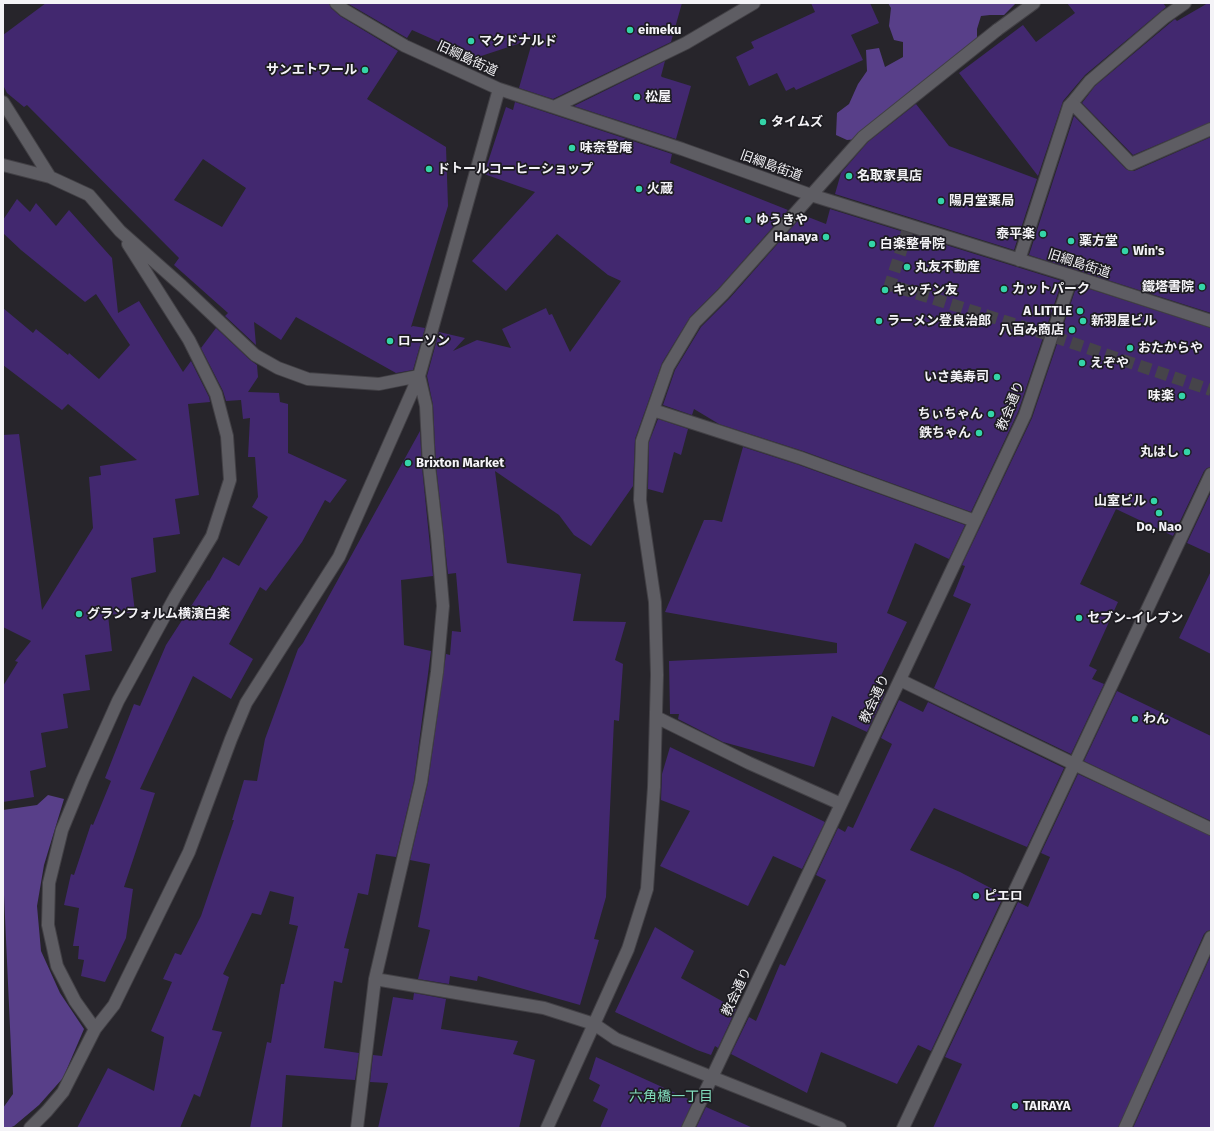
<!DOCTYPE html>
<html>
<head>
<meta charset="utf-8">
<style>
  body { margin:0 }
  #map { position:relative; width:1214px; height:1131px; overflow:hidden; background:#27252b; font-family:"Fira Sans",sans-serif }
  canvas { display:block }
  .frame { position:absolute; inset:0; border:4px solid #f4f3f7; pointer-events:none }
</style>
</head>
<body>
<div id="map">
<canvas width="1214" height="1131"></canvas>
<div class="frame"></div>
</div>
<script>
const c = document.querySelector('canvas').getContext('2d');
c.lineJoin = 'round';
function fill(path, color) { c.fillStyle = color; c.fill(path, 'evenodd'); }
const poly = rows => new Path2D(rows.map(r => 'M' + r).join(''));
function stroke(path, color, width, dash) { c.strokeStyle = color; c.lineWidth = width; c.lineCap = dash ? 'butt' : 'round'; c.setLineDash(dash || []); c.stroke(path); }
function write(font, color, halo, rows, align = 'center') {
  c.font = font + ' "Fira Sans","Noto Sans JP",sans-serif'; c.lineWidth = 3.5; c.setLineDash([]); c.textBaseline = 'middle'; c.strokeStyle = halo; c.fillStyle = color; for (const [text, x, y, turn = 0] of rows) {
    c.save(); c.translate(x, y); c.rotate((+turn || 0) * Math.PI / 180); c.textAlign = isNaN(turn) ? turn : align; if (halo) c.strokeText(text, 0, 0); c.fillText(text, 0, 0); c.restore();
  }
}
fill(poly([
  [888,3,1016,3,1004,15,990,15,981,16,977,29,977,39,858,139,847,140,836,135,837,113,849,104,858,84,867,71,866,50,879,48,885,67,903,57,903,42,894,40,889,26,891,8],
  [48,795,64,799,44,865,37,906,41,951,60,993,84,1029,63,1078,39,1105,14,1126,9,1128,3,1128,3,1108,13,1094,3,873,3,810,37,805]
]), '#583f89');
fill(poly([
  [46,3,329,3,331,8,340,16,398,51,367,99,446,147,448,206,411,327,413,326,425,328,413,370,396,373,296,317,281,340,254,322,256,345,225,316,228,313,174,265,179,258,27,105,24,107,7,93,3,85,3,35],
  [203,159,246,188,222,227,174,200],
  [347,3,682,3,671,42,553,99,519,88,533,39,475,58,412,30,407,38],
  [811,3,870,3,879,23,851,35,863,60,796,90,794,87,786,91,777,73,749,86,736,57,754,48,751,42,815,12],
  [1067,3,1163,3,1166,7,1085,75,1063,101,1038,176,959,73,1023,25,1036,42,1075,13],
  [1208,3,1211,3,1211,122,1133,155,1082,103,1095,86,1170,23,1175,19,1177,21],
  [665,61,661,76,662,77,691,86,676,139,574,106],
  [515,102,672,154,670,163,788,210,718,289,690,317,662,363,635,439,633,486,591,546,574,535,559,515,495,471,507,563,581,574,573,621,626,622,615,660,623,664,619,721,614,720,606,897,594,939,599,940,580,1005,478,976,477,981,450,976,449,984,418,979,430,930,418,927,430,864,410,860,428,783,446,654,450,655,452,631,461,632,456,573,448,574,436,465,433,405,427,376,439,332,465,338,453,351,477,340,511,348,502,329,546,308,549,315,552,314,570,352,621,281,608,275,557,234,506,291,472,261,535,192,484,174,506,107,513,110],
  [916,104,949,146,1037,179,1014,250,835,194,841,173,868,142],
  [1074,116,1126,169,1130,171,1134,171,1211,137,1211,313,1029,255],
  [17,199,30,212,36,203,56,226,69,210,112,258,118,313,139,301,183,372,191,361,209,397,210,402,188,404,199,495,175,499,180,534,153,538,156,572,131,578,135,612,108,615,112,651,85,655,90,690,63,694,68,728,41,733,46,767,30,771,34,797,3,802,3,686,18,662,15,661,31,641,3,627,3,435,19,434,42,610,93,528,89,477,101,475,100,466,137,460,68,404,62,410,3,365,3,308,33,333,36,329,68,355,69,353,99,379,130,345,96,294,85,302,21,250,3,233,3,220],
  [830,209,1062,281,1018,412,971,512,803,451,719,424,694,409,692,415,663,405,675,370,701,327,729,299,803,215,826,224],
  [1077,285,1211,328,1211,467,1207,468,1204,471,1173,536,1116,509,1080,584,1118,602,1089,666,1097,670,1092,679,1104,684,1071,754,934,688,971,604,953,596,965,566,962,565,1032,418],
  [216,328,250,360,257,365,258,377,248,392,279,393,280,402,288,404,288,453,347,480,330,503,325,500,302,542,266,591,260,587,229,644,253,659,231,699,193,676,140,789,155,793,124,887,133,889,126,938,105,982,81,976,84,960,78,959,79,946,73,946,79,908,64,905,71,874,74,875,91,824,93,825,111,781,105,778,134,704,140,706,166,645,208,580,209,581,223,557,239,566,268,517,252,507,258,497,255,457,248,457,250,418,243,419,241,400,226,401,223,391,201,348],
  [658,419,688,429,681,455,674,452,663,493,648,489,649,442],
  [420,431,422,467,433,576,401,580,404,645,431,651,414,781,396,857,376,854,368,895,358,893,344,948,349,949,342,983,334,981,324,1048,359,1053,355,1080,286,1075,282,1128,250,1128,267,1042,271,1043,281,984,284,984,298,926,289,924,294,897,270,891,261,915,252,913,223,974,229,977,212,1030,222,1032,200,1097,194,1094,180,1128,77,1128,108,1068,154,1091,164,1037,151,1031,172,982,163,979,175,953,181,955,201,916,234,820,232,820,244,780,257,781,265,739,298,649,303,643],
  [743,447,799,465,965,525,949,559,915,543,887,613,907,622,875,688,885,693,867,732,832,716,814,767,723,742,678,719,679,714,670,714,669,661,837,653,837,643,665,612,704,520,714,520,722,522],
  [1211,492,1211,554,1187,543],
  [1211,571,1211,654,1179,638],
  [1117,691,1211,736,1211,821,1084,761],
  [899,700,923,712,928,702,1064,768,1027,847,934,808,910,850,960,872,1004,895,931,1051,918,1045,897,1084,821,1052,807,1093,731,1054,749,1017,756,1021,780,964,785,966,826,880,816,875,838,828,845,832,848,826,853,828,892,744,881,738],
  [670,747,825,822,802,869,773,856,748,906,660,866,690,811,661,800,662,774],
  [1078,774,1211,836,1211,930,1207,931,1204,934,1118,1128,933,1128,962,1064,945,1057,1018,902,1028,907,1050,857,1041,853],
  [655,927,694,951,681,978,736,1009,718,1048,715,1046,711,1055,697,1050,615,1012],
  [1211,955,1211,1128,1133,1128],
  [414,993,446,999,441,1029,518,1041,513,1054,535,1060,519,1128,378,1128,388,1083,370,1082,373,1055,382,1056,393,997,413,1000],
  [596,1057,693,1101,681,1128,600,1128,608,1109,593,1101,600,1085,589,1079],
  [706,1107,753,1128,696,1128]
]), '#42286f');
stroke(poly([
  [909,226,890,285,1052,336,1211,390]
]), '#46444a', 12, [12, 6]);
const service = poly([
  [997,30,1034,3],
  [1072,103,1090,81,1165,17,1185,3]
]);
const minor = poly([
  [336,3,344,10,405,46,499,89,682,149,811,195,1072,276,1211,321],
  [3,102,50,177,89,195,120,231,182,286,255,355,278,368,308,379,379,384,419,376,426,406,429,466,437,536,443,606,437,672,421,782,375,979,357,1128],
  [556,106,686,43,754,3],
  [3,165,50,177],
  [1019,260,1069,106,1072,103,1131,164,1211,129],
  [653,410,801,458,975,521],
  [900,680,1074,764,1211,829],
  [656,717,749,763,841,804],
  [375,979,544,1008,594,1024,616,1039,840,1128],
  [95,1029,75,1001,57,966,48,925,49,883,62,830,83,779,118,701,175,597,212,536,230,480,227,436,216,394,189,340,128,244],
  [30,1128,47,1111,63,1092,95,1029,114,1005,189,852,231,739,246,703,339,557,419,376,499,89],
  [547,1128,628,949,647,889,654,787,657,675,655,602,640,500,642,441,668,367,695,322,723,294,863,137,997,30],
  [688,1128,1025,415,1072,276],
  [903,1128,1211,474],
  [1125,1128,1211,937]
]);
stroke(service, '#424045', 14);
stroke(minor, '#424045', 14);
stroke(service, '#5e5d63', 12);
stroke(minor, '#5e5d63', 12);
for (const [x, y, r, color] of [
  [630,30,4,"#34d4a8"],
  [471,41,4,"#34d4a8"],
  [365,70,4,"#34d4a8"],
  [637,97,4,"#34d4a8"],
  [763,122,4,"#34d4a8"],
  [572,148,4,"#34d4a8"],
  [429,169,4,"#34d4a8"],
  [849,176,4,"#34d4a8"],
  [639,189,4,"#34d4a8"],
  [941,201,4,"#34d4a8"],
  [748,220,4,"#34d4a8"],
  [1043,234,4,"#34d4a8"],
  [826,237,4,"#34d4a8"],
  [1071,241,4,"#34d4a8"],
  [872,244,4,"#34d4a8"],
  [1125,251,4,"#34d4a8"],
  [907,267,4,"#34d4a8"],
  [1202,287,4,"#34d4a8"],
  [1004,289,4,"#34d4a8"],
  [885,290,4,"#34d4a8"],
  [1080,311,4,"#34d4a8"],
  [879,321,4,"#34d4a8"],
  [1083,321,4,"#34d4a8"],
  [1072,330,4,"#34d4a8"],
  [390,341,4,"#34d4a8"],
  [1130,348,4,"#34d4a8"],
  [1082,363,4,"#34d4a8"],
  [997,377,4,"#34d4a8"],
  [1182,396,4,"#34d4a8"],
  [991,414,4,"#34d4a8"],
  [979,433,4,"#34d4a8"],
  [1187,452,4,"#34d4a8"],
  [408,463,4,"#34d4a8"],
  [1154,501,4,"#34d4a8"],
  [1159,513,4,"#34d4a8"],
  [79,614,4,"#34d4a8"],
  [1079,618,4,"#34d4a8"],
  [1135,719,4,"#34d4a8"],
  [976,896,4,"#34d4a8"],
  [1015,1106,4,"#34d4a8"]
]) { const dot = new Path2D(); dot.arc(x, y, r, 0, 2 * Math.PI); c.fillStyle = color; c.fill(dot); stroke(dot, '#1d1c21', 1.5); }
write('bold 13px', '#f4f3f7', '#1d1c21', [
  ["eimeku",638,30],
  ["マクドナルド",479,41],
  ["サンエトワール",357,70,"right"],
  ["松屋",645,97],
  ["タイムズ",771,122],
  ["味奈登庵",580,148],
  ["ドトールコーヒーショップ",437,169],
  ["名取家具店",857,176],
  ["火蔵",647,189],
  ["陽月堂薬局",949,201],
  ["ゆうきや",756,220],
  ["泰平楽",1035,234,"right"],
  ["Hanaya",818,237,"right"],
  ["薬方堂",1079,241],
  ["白楽整骨院",880,244],
  ["Win's",1133,251],
  ["丸友不動産",915,267],
  ["鐵塔書院",1194,287,"right"],
  ["カットパーク",1012,289],
  ["キッチン友",893,290],
  ["A LITTLE",1072,311,"right"],
  ["ラーメン登良治郎",887,321],
  ["新羽屋ビル",1091,321],
  ["八百み商店",1064,330,"right"],
  ["ローソン",398,341],
  ["おたからや",1138,348],
  ["えぞや",1090,363],
  ["いさ美寿司",989,377,"right"],
  ["味楽",1174,396,"right"],
  ["ちぃちゃん",983,414,"right"],
  ["鉄ちゃん",971,433,"right"],
  ["丸はし",1179,452,"right"],
  ["Brixton Market",416,463],
  ["山室ビル",1146,501,"right"],
  ["Do, Nao",1159,527,"center"],
  ["グランフォルム横濱白楽",87,614],
  ["セブン-イレブン",1087,618],
  ["わん",1143,719],
  ["ピエロ",984,896],
  ["TAIRAYA",1023,1106]
], 'left');
write('13px', '#f4f3f7', '#1d1c21', [
  ["旧綱島街道",467,59,25],
  ["旧綱島街道",771,166,20],
  ["旧綱島街道",1079,264,18],
  ["教会通り",1011,406,-68],
  ["教会通り",875,699,-65],
  ["教会通り",737,992,-65]
]);
write('14px', '#81ddbc', '#1d1c21', [
  ["六角橋一丁目",671,1097]
]);
</script>
</body>
</html>
